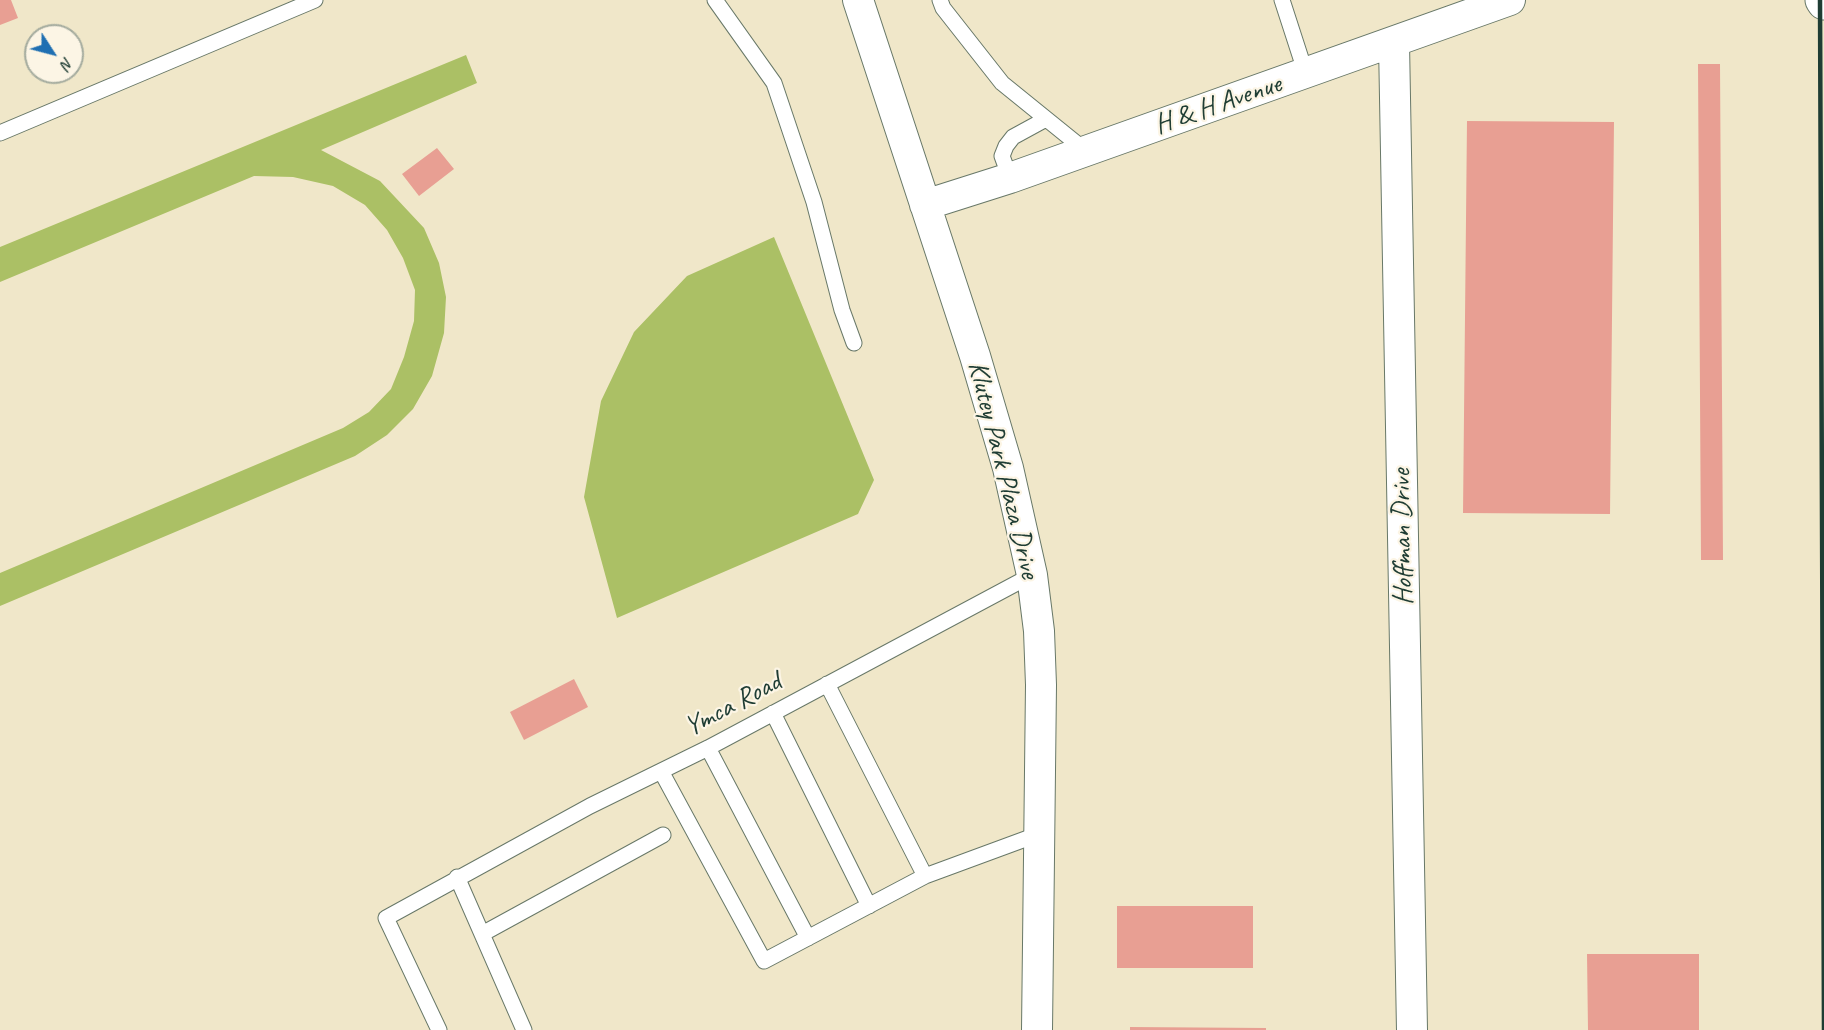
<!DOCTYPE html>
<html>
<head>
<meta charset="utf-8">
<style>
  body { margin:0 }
  #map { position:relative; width:1824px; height:1030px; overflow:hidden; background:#f0e7c9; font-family:Caveat,sans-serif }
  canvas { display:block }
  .north { position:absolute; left:24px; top:24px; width:60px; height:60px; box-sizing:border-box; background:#fcf5e5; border:2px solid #a4ab9e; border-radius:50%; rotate:126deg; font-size:16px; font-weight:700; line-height:24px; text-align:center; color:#1f3d34 }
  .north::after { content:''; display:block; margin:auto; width:21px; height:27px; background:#1f6fb2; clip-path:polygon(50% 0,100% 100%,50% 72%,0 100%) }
</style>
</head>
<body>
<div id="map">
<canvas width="1824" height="1030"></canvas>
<div class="north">N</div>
</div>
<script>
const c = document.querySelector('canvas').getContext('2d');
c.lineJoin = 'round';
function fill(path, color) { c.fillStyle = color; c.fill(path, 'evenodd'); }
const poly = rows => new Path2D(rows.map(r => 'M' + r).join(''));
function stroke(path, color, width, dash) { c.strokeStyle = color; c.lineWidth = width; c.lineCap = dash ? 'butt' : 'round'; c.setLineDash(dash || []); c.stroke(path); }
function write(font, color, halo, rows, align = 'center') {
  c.font = font + ' Caveat,sans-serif'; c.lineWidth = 4.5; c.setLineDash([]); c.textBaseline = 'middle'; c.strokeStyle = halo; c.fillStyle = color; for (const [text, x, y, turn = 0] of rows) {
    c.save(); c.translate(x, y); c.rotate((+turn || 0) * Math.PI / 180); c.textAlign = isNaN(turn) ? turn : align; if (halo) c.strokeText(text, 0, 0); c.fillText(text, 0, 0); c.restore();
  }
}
fill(poly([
  [466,55,477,83,321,150,380,181,424,228,439,263,446,297,444,333,432,376,413,409,387,435,355,456,0,606,0,573,343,428,369,412,391,389,404,357,414,321,415,290,403,258,387,230,365,205,333,186,293,177,254,176,0,282,0,247],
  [774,237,874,480,858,514,617,618,584,497,601,401,634,332,687,276]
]), '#abc065');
fill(poly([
  [0,0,11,0,18,18,0,25],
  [1698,64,1720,64,1723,560,1701,560],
  [1467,121,1614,122,1610,514,1463,513],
  [437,148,454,169,419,196,402,174],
  [574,679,588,707,524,740,510,712],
  [1117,906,1253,906,1253,968,1117,968],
  [1587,954,1699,954,1699,1030,1588,1030],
  [1130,1027,1266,1028,1266,1030,1130,1030]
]), '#e89f93');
const service = poly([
  [715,0,774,83,814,202,842,310,854,343],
  [940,0,943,8,1002,83,1086,151],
  [1282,0,1306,74],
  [0,133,315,0],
  [1010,178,1002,156,1006,146,1013,137,1046,119],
  [827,684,925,876,1039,834],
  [773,713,869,906],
  [708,748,808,938],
  [661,771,764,961,925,876],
  [457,877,524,1030],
  [482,934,663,835],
  [439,1030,386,918,590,806,708,748,1032,575]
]);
const minor = poly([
  [858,0,975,356,1008,468,1032,575,1039,631,1041,685,1037,1030],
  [1394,43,1412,1030],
  [925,205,1010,178,1510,0]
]);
const tertiary = poly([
  [1822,0,1824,3]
]);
stroke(service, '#687868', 17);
stroke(minor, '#687868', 32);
stroke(tertiary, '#687868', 35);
stroke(service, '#fff', 15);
stroke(minor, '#fff', 30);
stroke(tertiary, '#fff', 33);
stroke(poly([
  [1820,0,1824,1030]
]), '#1f3d34', 4.5);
write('28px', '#1f3d34', '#fcf5e5', [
  ["H & H Avenue",1218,105,-19],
  ["Klutey Park Plaza Drive",1003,470,76],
  ["Hoffman Drive",1403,537,-91],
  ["Ymca Road",733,705,-28]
]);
</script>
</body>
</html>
